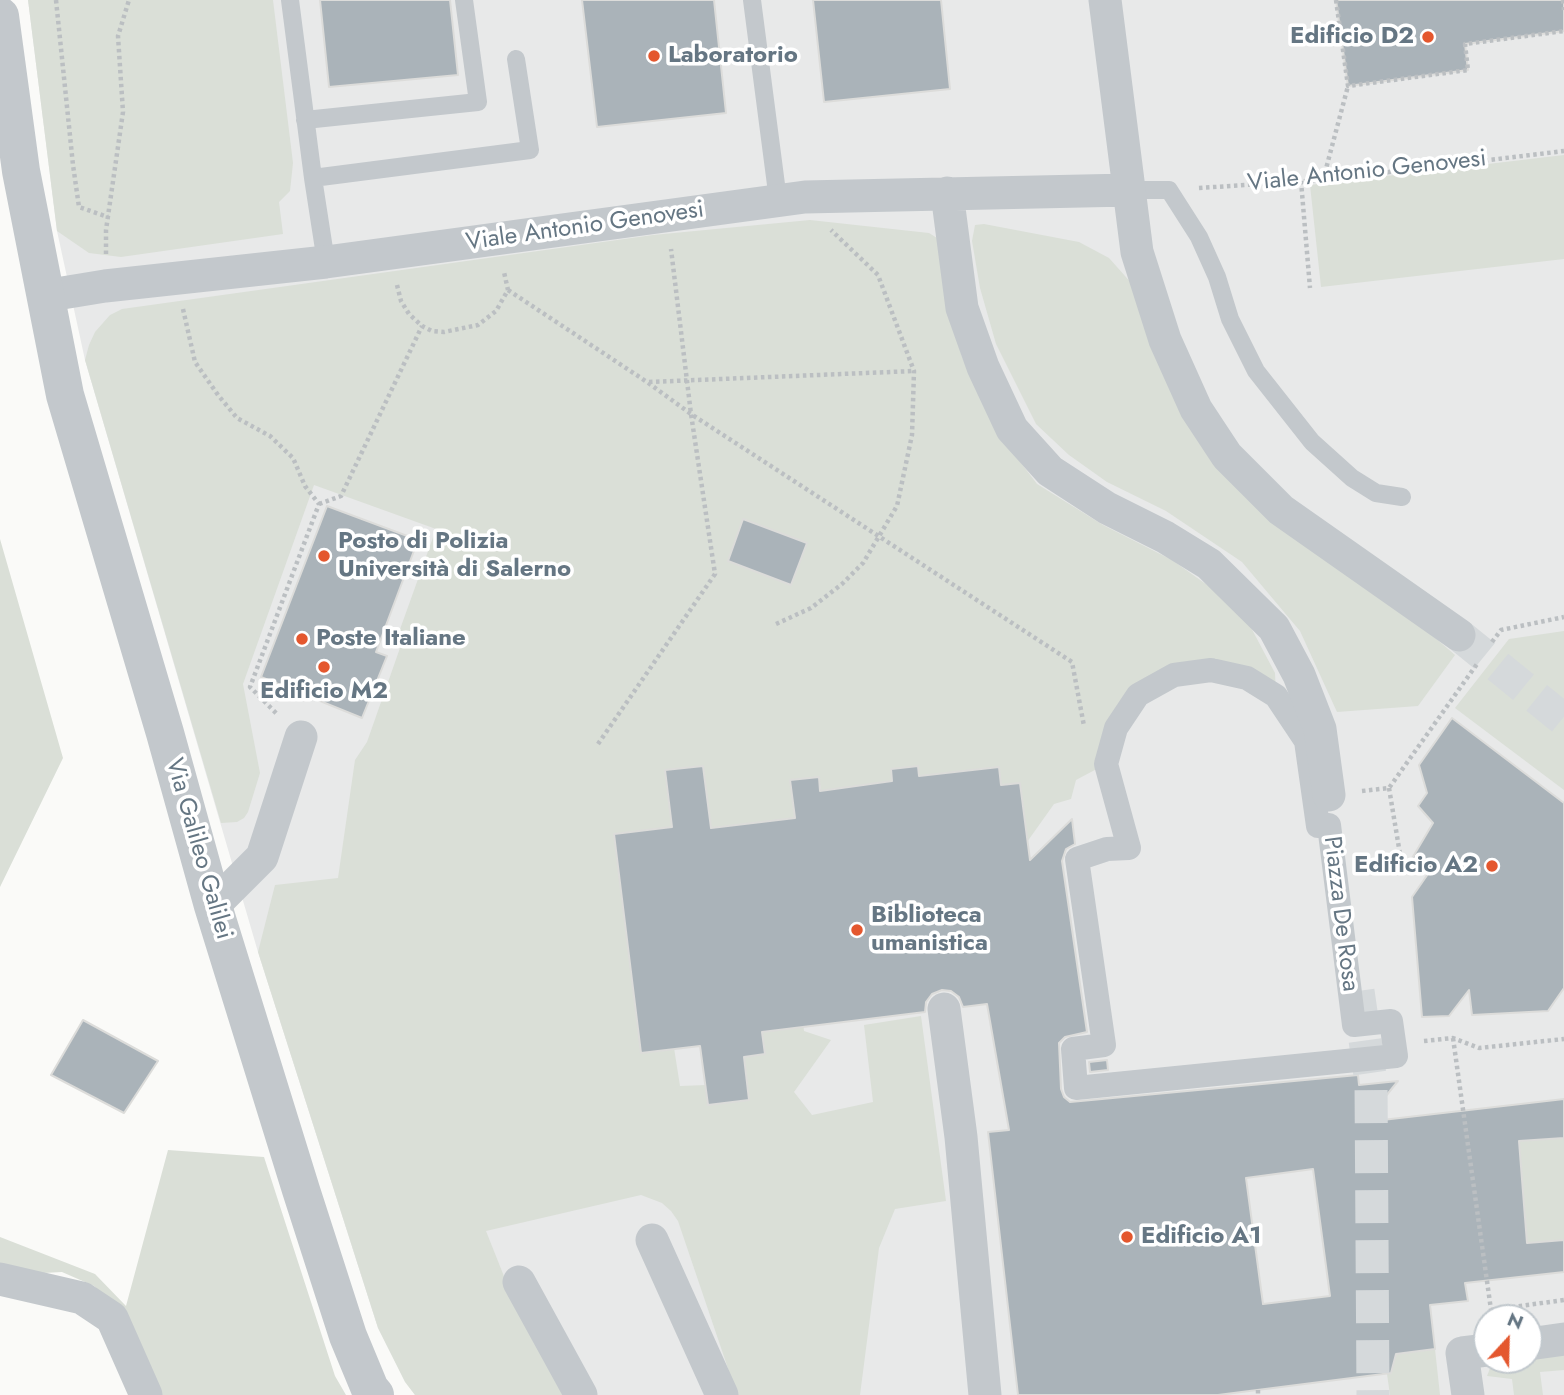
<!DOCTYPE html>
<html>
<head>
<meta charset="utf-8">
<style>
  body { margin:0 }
  #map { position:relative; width:1564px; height:1395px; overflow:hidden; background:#fafaf8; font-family:Jost,sans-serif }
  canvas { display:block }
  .north { position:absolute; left:1473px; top:1304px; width:70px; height:70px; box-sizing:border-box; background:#fff; border:2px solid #c1c8cd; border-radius:50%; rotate:22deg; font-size:19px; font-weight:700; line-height:28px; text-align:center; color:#657683 }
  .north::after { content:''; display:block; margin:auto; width:24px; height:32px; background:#e4572e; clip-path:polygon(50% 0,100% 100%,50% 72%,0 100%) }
</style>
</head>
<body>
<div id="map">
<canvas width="1564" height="1395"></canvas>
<div class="north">N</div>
</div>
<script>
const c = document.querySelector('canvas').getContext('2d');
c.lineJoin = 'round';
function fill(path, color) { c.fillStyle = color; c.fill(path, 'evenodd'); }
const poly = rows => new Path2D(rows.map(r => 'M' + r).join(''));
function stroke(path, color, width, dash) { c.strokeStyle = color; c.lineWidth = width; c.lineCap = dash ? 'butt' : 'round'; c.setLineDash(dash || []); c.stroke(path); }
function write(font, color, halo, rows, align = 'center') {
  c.font = font + ' Jost,sans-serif'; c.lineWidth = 7; c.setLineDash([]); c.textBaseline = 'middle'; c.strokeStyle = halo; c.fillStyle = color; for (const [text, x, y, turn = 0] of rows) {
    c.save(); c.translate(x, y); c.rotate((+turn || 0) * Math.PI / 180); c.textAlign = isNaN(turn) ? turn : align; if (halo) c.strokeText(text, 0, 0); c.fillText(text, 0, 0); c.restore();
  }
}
fill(poly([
  [28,0,1564,0,1564,1395,415,1395,405,1381,378,1328,258,952,85,360,57,231],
  [1487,1318,1529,1318,1529,1360,1487,1360]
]), '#e8e9e9');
fill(poly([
  [28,0,273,0,293,163,290,191,279,202,283,234,121,257,89,253,57,231],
  [1564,155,1564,259,1321,287,1310,185],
  [810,220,929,233,937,238,945,292,962,357,996,430,1037,484,1103,525,1172,560,1210,587,1247,620,1275,673,1276,696,1211,670,1138,694,1106,764,1076,780,1071,799,1054,804,1027,842,1020,783,1001,785,998,767,821,791,819,777,790,781,800,861,767,865,761,822,711,828,703,766,665,771,672,827,614,834,641,1053,674,1048,680,1086,706,1085,744,1057,765,1054,758,999,800,994,804,1031,831,1040,794,1092,812,1115,873,1102,864,1025,921,1016,946,1201,895,1209,879,1248,860,1395,737,1395,678,1221,671,1211,662,1203,641,1195,486,1231,515,1304,571,1395,415,1395,405,1382,378,1328,258,952,275,885,338,878,355,760,367,742,400,648,394,646,436,529,314,485,243,684,260,773,248,812,244,818,237,822,221,823,85,360,89,345,95,332,110,315,122,309,653,235],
  [984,224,1079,242,1109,258,1133,285,1193,429,1455,655,1418,706,1337,712,1300,631,1242,562,1166,511,1107,482,1069,455,1036,424,996,344,980,288,972,241,975,225],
  [0,539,63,758,0,887],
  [1564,631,1564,790,1455,708,1509,639],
  [1564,1138,1564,1240,1527,1243,1519,1141],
  [168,1150,264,1157,335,1376,346,1395,160,1395,123,1314,94,1286,62,1272,25,1274,0,1264,0,1237,95,1274,126,1306],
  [1564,1347,1564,1370,1540,1372,1543,1395,1514,1395,1512,1379,1487,1376,1492,1363,1497,1360,1529,1360],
  [1435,1349,1440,1395,1390,1395,1387,1374,1391,1374,1396,1354]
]), '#dadfd7');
const building = poly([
  [320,0,450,0,458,75,329,87,320,0],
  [582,0,714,0,726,113,597,127,582,0],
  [813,0,941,0,950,89,824,102,813,0],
  [1336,0,1564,0,1564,31,1465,44,1468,70,1348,86,1336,0],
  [327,506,418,540,376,652,387,656,362,718,261,677,327,506],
  [743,519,807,543,791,585,728,561,743,519],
  [1452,718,1564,803,1564,988,1548,1011,1472,1015,1469,990,1449,1016,1422,1017,1412,897,1430,871,1411,860,1433,823,1418,806,1427,793,1419,765,1452,718],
  [703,766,711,828,795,818,790,780,819,777,820,791,892,781,891,769,918,766,919,776,999,767,1001,785,1020,783,1030,860,1072,819,1075,844,1066,849,1062,861,1087,1032,1065,1037,1059,1043,1061,1089,1064,1097,1070,1102,1358,1075,1359,1085,1398,1081,1365,1122,1564,1099,1564,1138,1519,1141,1527,1243,1564,1240,1564,1272,1465,1283,1468,1301,1430,1305,1435,1349,1396,1354,1391,1373,1218,1395,1018,1395,988,1132,1009,1130,987,1004,963,1007,959,997,951,991,942,990,932,994,926,1002,925,1012,762,1032,765,1054,744,1057,749,1100,708,1105,700,1046,641,1053,614,834,672,827,665,770,703,766],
  [1313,1169,1330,1296,1263,1304,1246,1178,1313,1169],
  [83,1020,158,1061,124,1113,51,1075,83,1020],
  [1107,1060,1108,1070,1090,1072,1089,1062,1107,1060]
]);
fill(building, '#aab3b9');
stroke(building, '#dcdcda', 2);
stroke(poly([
  [1459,635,1564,720],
  [1358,991,1371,1082,1373,1395]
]), '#d5d9db', 33, [33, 17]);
stroke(poly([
  [56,0,73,165,79,207,108,217],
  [1336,0,1348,86,1468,70,1465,44,1564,31],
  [1563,0,1564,10],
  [1323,180,1348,86],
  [1301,181,1310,288],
  [1199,188,1323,180,1564,151],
  [106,254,106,230,123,112,118,36,129,0],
  [397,285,401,301,409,314,422,326,432,331,444,332,478,325,496,311,508,290,504,272],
  [508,290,647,382,691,414,1072,662,1084,726],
  [183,309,195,362,218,395,237,418,270,436,293,458,305,486,319,504,250,687,278,715],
  [649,382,914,371],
  [319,504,341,496,422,326],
  [776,624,811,608,842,584,863,563,897,506,912,435,914,371,878,275,831,230],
  [1492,642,1501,630,1564,617],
  [598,744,715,574,691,414,671,249],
  [1389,788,1402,866],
  [1362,791,1389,788,1477,664],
  [1453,1038,1492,1317],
  [1424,1041,1453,1038,1479,1048,1564,1039],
  [1491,1310,1564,1300],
  [1258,1390,1258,1395]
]), '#bbbfc2', 4.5, [3.5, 3.5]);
stroke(poly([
  [290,0,313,178,326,262],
  [752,0,778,200],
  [305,120,478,102,464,0],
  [313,178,530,150,516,59],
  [1129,190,1169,190,1199,237,1217,277,1230,319,1256,371,1312,442,1352,478,1376,493,1402,497]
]), '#c3c8cc', 18);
stroke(poly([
  [1211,670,1247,678,1276,696,1306,741,1318,826,1329,825,1354,1025,1391,1021,1396,1056,1076,1088,1073,1049,1104,1045,1077,859,1107,849,1129,848,1106,764,1116,728,1138,695,1174,675,1211,670]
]), '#c3c8cc', 24);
stroke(poly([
  [1105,0,1137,252,1165,340,1196,409,1227,456,1281,510,1459,635],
  [947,193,962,308,983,367,1012,429,1050,471,1107,508,1165,537,1209,564,1274,628,1299,675,1320,729,1329,795],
  [44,296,105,286,326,262,805,197,1129,190],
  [213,906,262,857,301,737],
  [944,1009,961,1137,985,1395],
  [652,1240,722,1395],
  [0,1279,82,1298,112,1318,146,1395],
  [519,1282,581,1395],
  [1529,1344,1564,1339],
  [1468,1395,1462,1353,1487,1350]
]), '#c3c8cc', 33);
stroke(poly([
  [0,16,21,171,65,395,165,733,213,906,301,1190,348,1336,370,1389,375,1395]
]), '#c3c8cc', 38);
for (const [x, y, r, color] of [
  [1428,37,7,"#e4572e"],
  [654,56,7,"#e4572e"],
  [324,556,7,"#e4572e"],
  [302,639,7,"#e4572e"],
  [324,667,7,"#e4572e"],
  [1492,866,7,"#e4572e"],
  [857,930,7,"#e4572e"],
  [1127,1237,7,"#e4572e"]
]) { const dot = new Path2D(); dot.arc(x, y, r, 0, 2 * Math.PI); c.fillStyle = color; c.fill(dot); stroke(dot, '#fff', 2.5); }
write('bold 24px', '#657683', '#fff', [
  ["Edificio D2",1414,37,"right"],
  ["Laboratorio",668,56],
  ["Posto di Polizia",338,542],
  ["Università di Salerno",338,570],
  ["Poste Italiane",316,639],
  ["Edificio M2",324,692,"center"],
  ["Edificio A2",1478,866,"right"],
  ["Biblioteca",871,916],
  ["umanistica",871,944],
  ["Edificio A1",1141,1237]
], 'left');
write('24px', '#657683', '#fff', [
  ["Viale Antonio Genovesi",1367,172,-6],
  ["Viale Antonio Genovesi",585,227,-8],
  ["Via Galileo Galilei",198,849,74],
  ["Piazza De Rosa",1340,914,83]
]);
</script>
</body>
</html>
